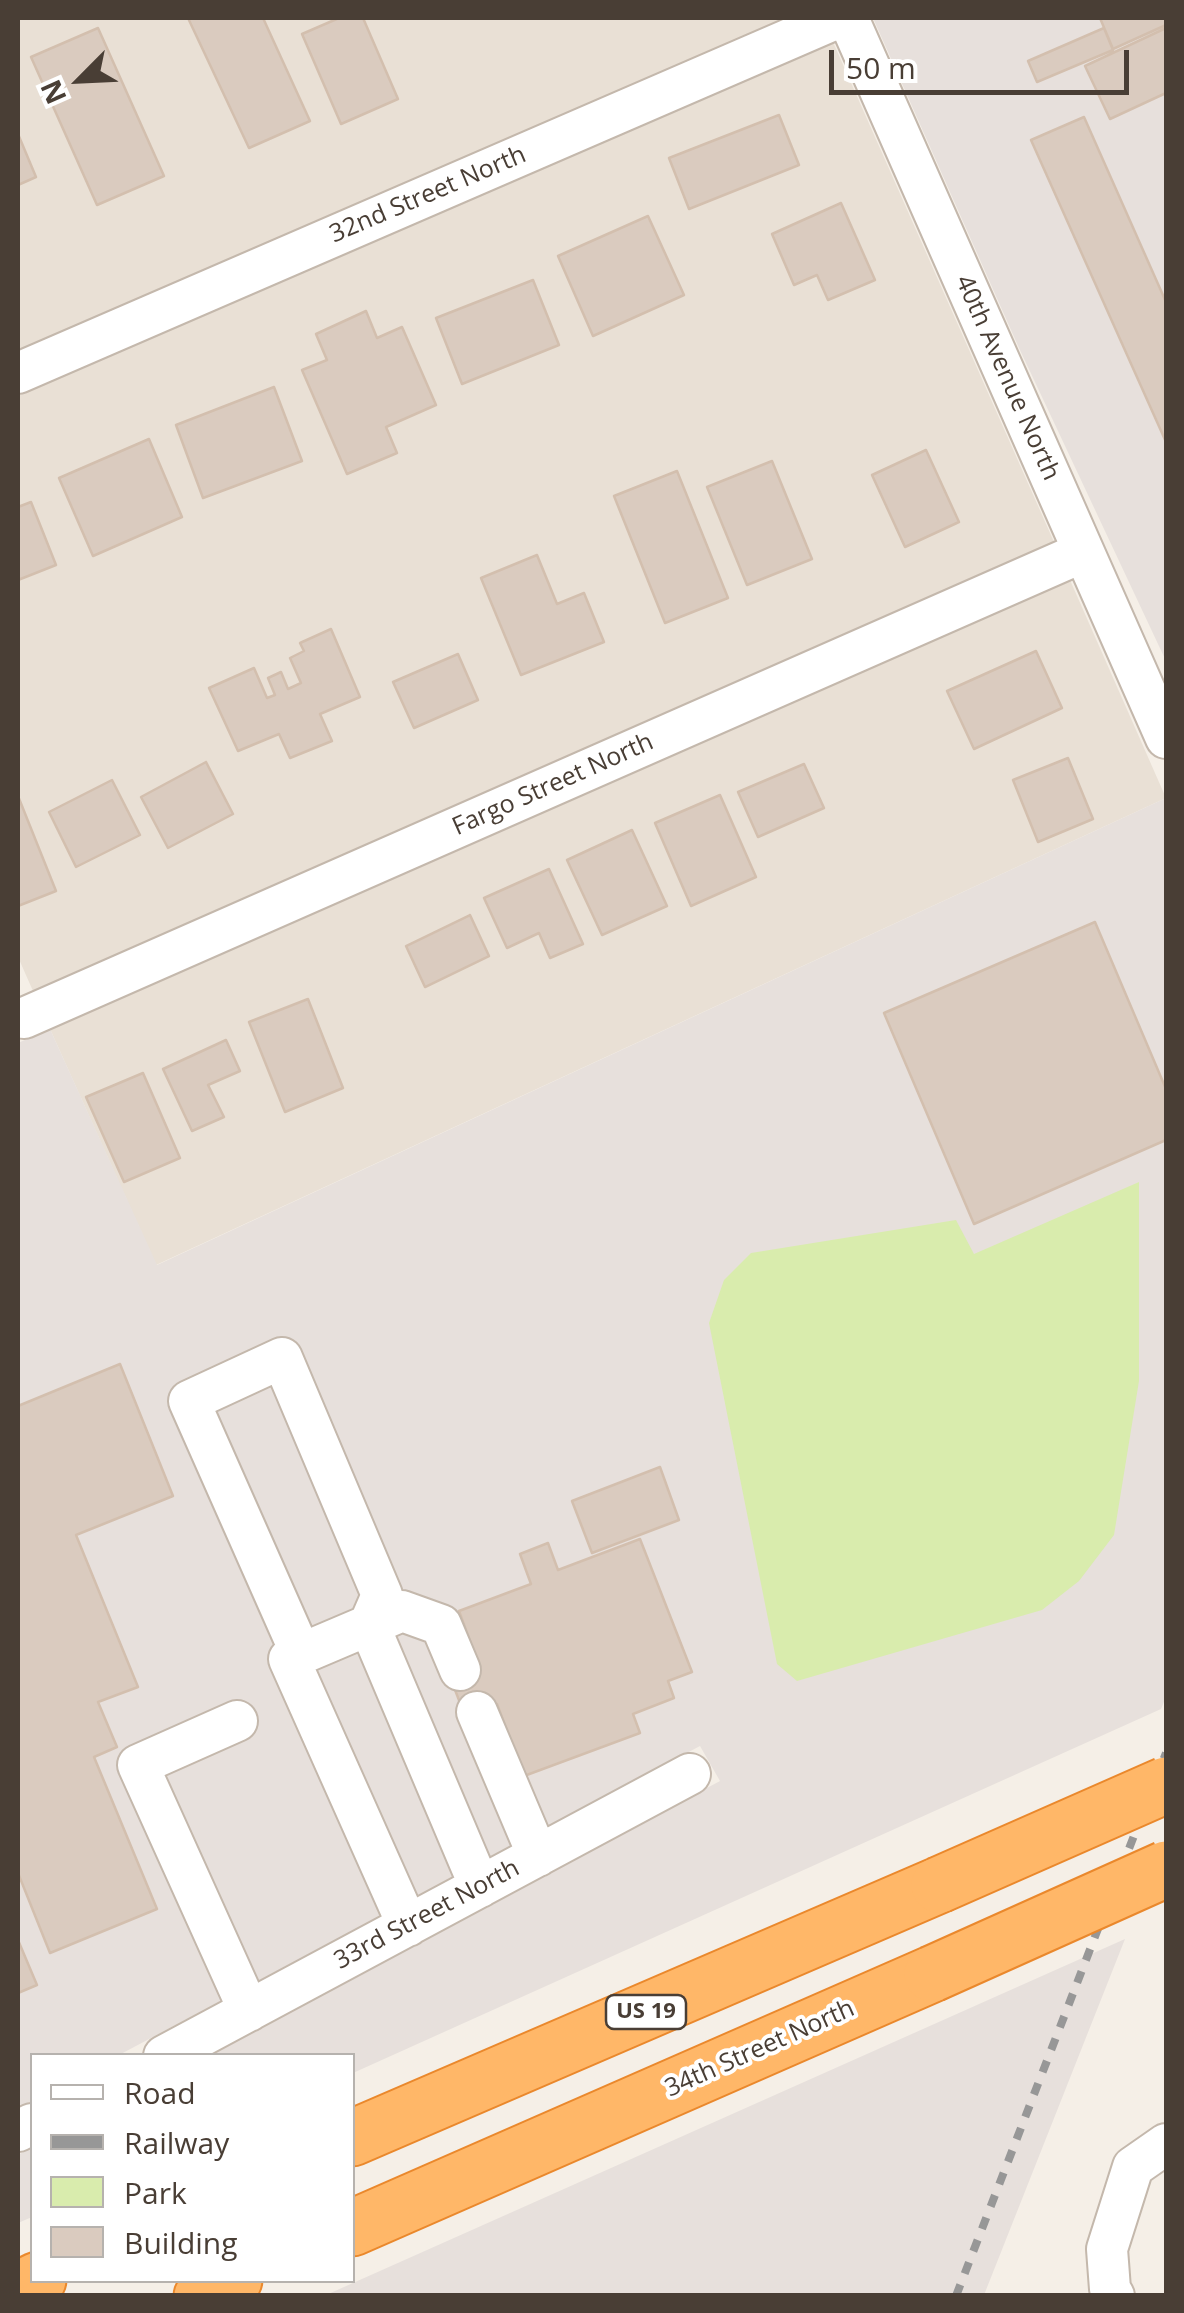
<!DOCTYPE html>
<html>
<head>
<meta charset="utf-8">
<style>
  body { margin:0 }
  #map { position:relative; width:1184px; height:2313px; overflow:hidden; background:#f5efe7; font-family:"Open Sans",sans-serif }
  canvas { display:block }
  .frame { position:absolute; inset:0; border:20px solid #493e35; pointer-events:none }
  .legend { position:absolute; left:30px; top:2053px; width:325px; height:230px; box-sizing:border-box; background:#fff; border:2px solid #b6b2ae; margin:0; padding:12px 18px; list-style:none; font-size:30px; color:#493e35 }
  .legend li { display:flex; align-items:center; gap:20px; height:50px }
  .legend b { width:50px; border:2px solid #b6b2ae }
  .north { position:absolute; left:30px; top:30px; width:100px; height:100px; -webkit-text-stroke:8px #fff; paint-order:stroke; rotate:246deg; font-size:28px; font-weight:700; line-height:40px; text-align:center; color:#493e35 }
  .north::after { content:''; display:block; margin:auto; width:35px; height:45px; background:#493e35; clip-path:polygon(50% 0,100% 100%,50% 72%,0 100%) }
  .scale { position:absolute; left:829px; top:50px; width:300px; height:45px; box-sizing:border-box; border:5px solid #493e35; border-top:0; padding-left:12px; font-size:30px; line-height:35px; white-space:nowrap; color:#493e35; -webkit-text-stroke:8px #fff; paint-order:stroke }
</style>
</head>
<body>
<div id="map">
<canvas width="1184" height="2313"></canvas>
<div class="frame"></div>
<ul class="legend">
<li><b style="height:12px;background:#fff"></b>Road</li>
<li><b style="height:12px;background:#979797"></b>Railway</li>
<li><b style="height:28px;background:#d9ecad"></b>Park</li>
<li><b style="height:28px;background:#dacbbf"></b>Building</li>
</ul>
<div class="north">N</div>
<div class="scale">50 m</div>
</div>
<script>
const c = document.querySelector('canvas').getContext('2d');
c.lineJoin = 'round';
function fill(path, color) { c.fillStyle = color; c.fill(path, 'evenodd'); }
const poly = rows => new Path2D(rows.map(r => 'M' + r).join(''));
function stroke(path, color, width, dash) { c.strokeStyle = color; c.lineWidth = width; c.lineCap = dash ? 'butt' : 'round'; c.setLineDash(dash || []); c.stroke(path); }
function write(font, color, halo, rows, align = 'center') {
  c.font = font + ' "Open Sans",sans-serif'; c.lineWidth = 8; c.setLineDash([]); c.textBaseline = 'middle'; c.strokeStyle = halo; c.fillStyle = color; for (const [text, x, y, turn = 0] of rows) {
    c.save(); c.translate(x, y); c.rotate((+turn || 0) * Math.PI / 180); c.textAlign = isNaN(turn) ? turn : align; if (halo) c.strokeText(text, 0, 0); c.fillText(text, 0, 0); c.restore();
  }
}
fill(poly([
  [18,18,786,18,18,351],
  [833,42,1054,542,33,991,18,957,18,396],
  [1070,580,1166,798,156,1265,50,1029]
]), '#e9e0d5');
fill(poly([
  [873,18,1166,18,1166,661,1019,348],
  [1166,798,1166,1697,1161,1709,353,2073,352,2056,209,2055,720,1781,700,1746,119,2055,32,2056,32,2101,18,2108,18,1043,50,1029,157,1265],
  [1125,1939,984,2295,326,2295],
  [32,2147,32,2217,18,2223,18,2155]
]), '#e7e0dc');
fill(poly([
  [1139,1182,1139,1381,1114,1535,1079,1581,1042,1610,797,1681,777,1664,709,1323,724,1280,751,1253,956,1220,974,1254]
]), '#d9ecad');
const building = poly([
  [188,18,263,18,310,121,249,148,188,18],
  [339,18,363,18,398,99,341,124,302,34,339,18],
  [1100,18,1166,18,1166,25,1113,49,1100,18],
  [98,28,164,176,97,205,31,57,98,28],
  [1104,28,1113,50,1037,82,1028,61,1104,28],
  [1166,28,1166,93,1110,119,1085,66,1166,28],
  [779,115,799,165,689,209,669,158,779,115],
  [1084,117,1166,302,1166,442,1031,140,1084,117],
  [18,134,36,177,18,185,18,134],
  [841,203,875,280,828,300,817,275,794,285,772,234,841,203],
  [648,216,684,295,593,336,558,256,648,216],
  [533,280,559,345,462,384,436,318,533,280],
  [366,311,377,338,402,327,436,405,386,427,397,453,347,474,302,370,327,360,316,334,366,311],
  [274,387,302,461,203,498,176,425,274,387],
  [149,439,182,517,93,556,59,478,149,439],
  [926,450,959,522,905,547,872,475,926,450],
  [772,461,812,559,747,585,707,487,772,461],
  [677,471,728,598,665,623,614,496,677,471],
  [31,502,56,565,18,580,18,507,31,502],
  [537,555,557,604,584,593,604,642,521,675,481,578,537,555],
  [331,629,360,697,320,714,332,741,290,758,279,734,238,751,209,688,254,668,267,698,275,695,268,678,281,672,288,689,301,683,290,658,304,651,300,643,331,629],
  [1036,651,1062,708,974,749,947,691,1036,651],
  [458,654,478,700,414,728,393,682,458,654],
  [1068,758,1093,819,1038,842,1013,780,1068,758],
  [206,762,233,814,168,848,141,797,206,762],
  [804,764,824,808,758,837,738,792,804,764],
  [112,780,140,835,76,867,49,812,112,780],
  [720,795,756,877,691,906,655,823,720,795],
  [18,796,56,891,18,906,18,796],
  [632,830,667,906,602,935,567,860,632,830],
  [549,869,583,944,550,958,539,933,507,948,484,898,549,869],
  [470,915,489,956,425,987,406,946,470,915],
  [1095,922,1166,1089,1166,1140,974,1224,884,1013,1095,922],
  [308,999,343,1088,285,1112,249,1022,308,999],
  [226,1040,240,1071,208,1085,224,1117,192,1131,163,1069,226,1040],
  [143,1073,180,1158,124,1182,86,1097,143,1073],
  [120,1364,173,1496,76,1535,138,1687,98,1702,117,1747,94,1757,157,1909,50,1953,18,1873,18,1406,120,1364],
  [660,1467,679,1520,592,1553,572,1501,660,1467],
  [640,1539,692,1672,668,1681,674,1698,633,1714,640,1733,524,1776,497,1704,465,1716,449,1674,478,1663,459,1611,531,1584,520,1554,548,1543,558,1570,640,1539],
  [18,1940,37,1985,18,1993,18,1940]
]);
fill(building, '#dacbbf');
stroke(building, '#d3bfae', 2.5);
const minor = poly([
  [848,18,1166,738],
  [18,373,838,18],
  [24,1018,1083,552],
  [301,1654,189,1401,282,1358,382,1595,369,1625,480,1887],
  [477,1712,538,1856],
  [237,1721,138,1765,249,2011],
  [408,1926,289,1659,402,1611,441,1625,460,1670],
  [164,2056,690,1774],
  [18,2131,32,2124],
  [1114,2296,1110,2289,1107,2249,1133,2167,1166,2144]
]);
const highway = poly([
  [352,2138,939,1885],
  [352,2228,932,1974],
  [18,2290,38,2280],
  [202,2296,234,2280]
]);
stroke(minor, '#c4b8ac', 44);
stroke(highway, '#ea882c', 59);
stroke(minor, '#fff', 40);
stroke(highway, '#ffb768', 55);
stroke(poly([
  [956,2296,1166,1753]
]), '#979797', 8, [12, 12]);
const highwayBridge = poly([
  [939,1885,1166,1785],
  [932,1974,1166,1869]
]);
stroke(highwayBridge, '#ea882c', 59, []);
stroke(highwayBridge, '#ffb768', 55);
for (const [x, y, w] of [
  [646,2012,80]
]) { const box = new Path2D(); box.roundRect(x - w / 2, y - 17, w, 34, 8); c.fillStyle = '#fff'; c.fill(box); stroke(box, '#493e35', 2.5); }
write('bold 22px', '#493e35', null, [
  ["US 19",646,2012]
]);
write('25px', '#493e35', '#fff', [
  ["32nd Street North",428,195,-23],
  ["40th Avenue North",1007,378,66],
  ["Fargo Street North",553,785,-24],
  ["33rd Street North",427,1915,-28],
  ["34th Street North",760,2049,-24]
]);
</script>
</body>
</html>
